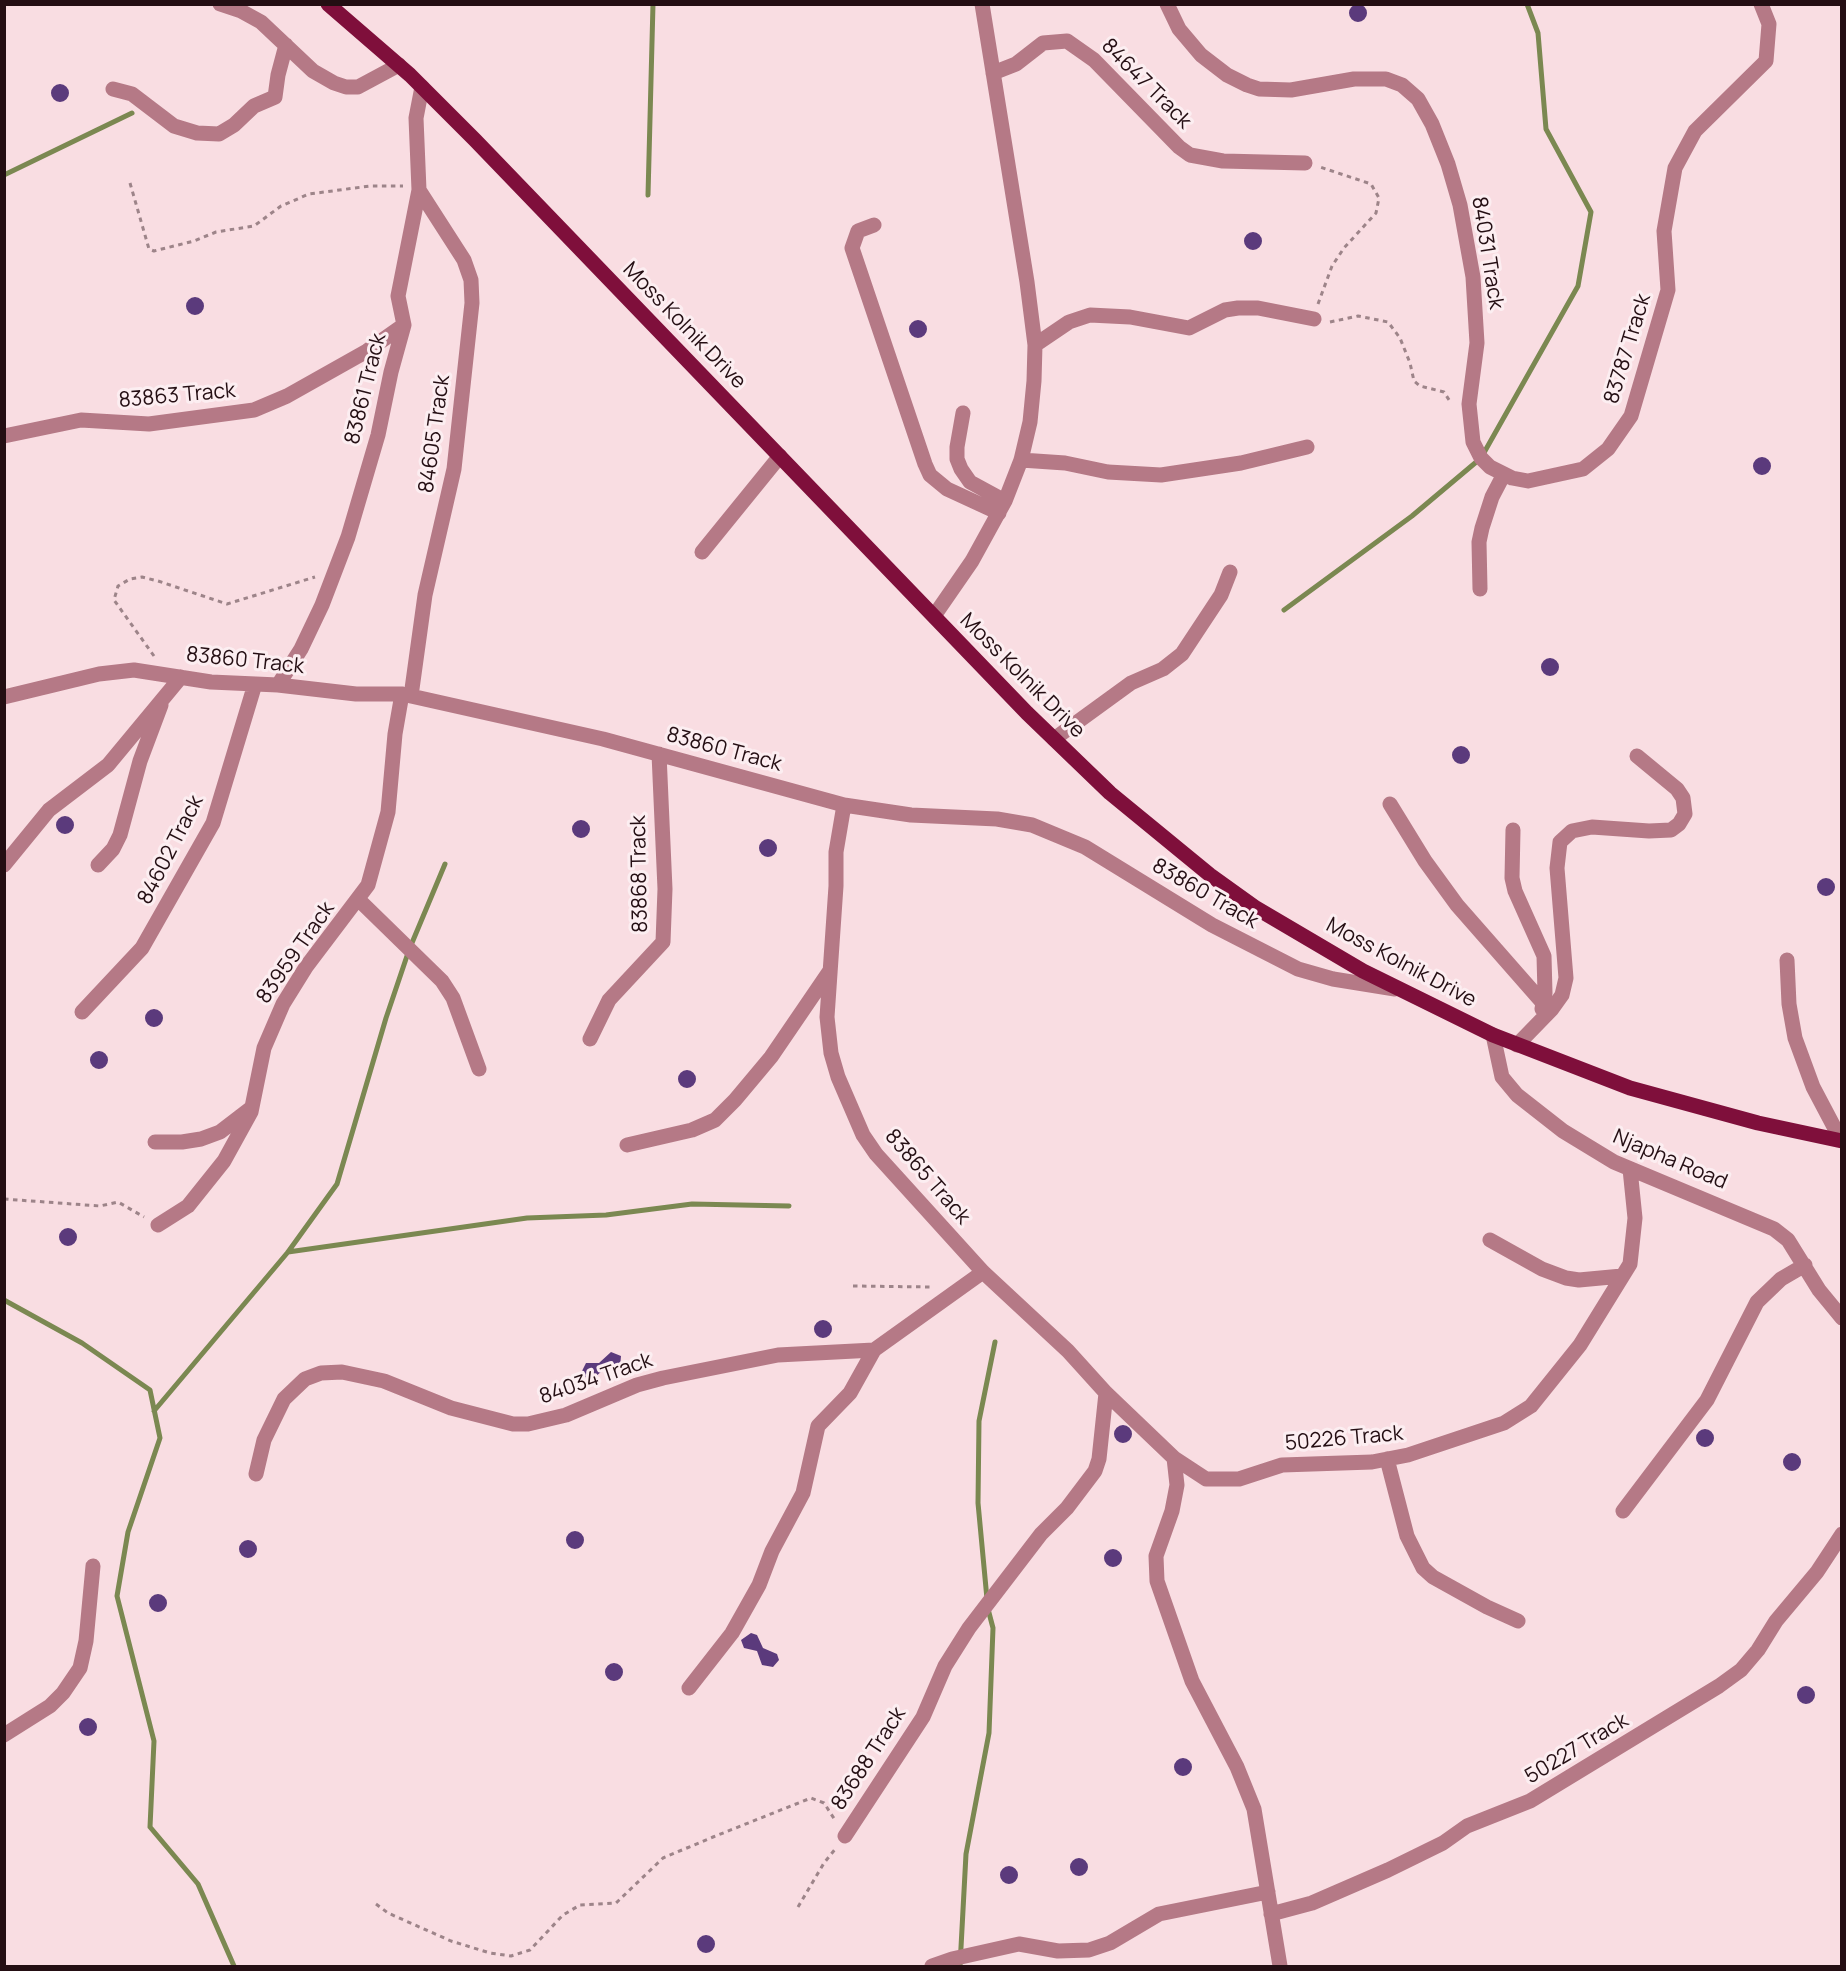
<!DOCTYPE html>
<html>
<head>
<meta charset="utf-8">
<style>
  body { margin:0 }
  #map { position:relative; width:1846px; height:1971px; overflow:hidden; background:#f9dde2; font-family:Manrope,sans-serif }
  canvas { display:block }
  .frame { position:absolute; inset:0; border:6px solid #240e13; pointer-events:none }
</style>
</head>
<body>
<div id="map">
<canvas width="1846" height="1971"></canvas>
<div class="frame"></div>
</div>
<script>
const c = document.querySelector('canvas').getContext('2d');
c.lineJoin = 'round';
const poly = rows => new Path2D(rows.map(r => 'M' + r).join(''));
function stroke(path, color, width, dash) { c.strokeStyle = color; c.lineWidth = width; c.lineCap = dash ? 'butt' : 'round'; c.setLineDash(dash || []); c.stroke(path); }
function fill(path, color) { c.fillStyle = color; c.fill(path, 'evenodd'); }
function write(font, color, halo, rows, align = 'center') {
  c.font = font + ' Manrope,sans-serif'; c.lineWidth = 6; c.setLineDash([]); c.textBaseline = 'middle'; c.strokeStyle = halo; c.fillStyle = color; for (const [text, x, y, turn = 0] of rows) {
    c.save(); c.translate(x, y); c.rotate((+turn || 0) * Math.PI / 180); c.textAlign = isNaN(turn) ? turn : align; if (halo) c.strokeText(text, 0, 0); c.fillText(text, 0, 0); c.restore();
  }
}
stroke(poly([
  [4,175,132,113],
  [648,195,653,4],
  [1284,610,1412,516,1481,458,1578,286,1591,212,1546,129,1538,33,1527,4],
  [288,1252,527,1218,606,1215,692,1204,789,1206],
  [4,1300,82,1343,150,1390,160,1438,128,1532,117,1596,154,1741,150,1827,198,1884,234,1966],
  [154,1411,288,1252,337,1184,386,1018,409,950,445,864],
  [987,1599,978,1503,979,1421,995,1342],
  [960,1966,966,1854,989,1733,993,1628,988,1609]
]), '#7b8851', 5);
fill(poly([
  '1349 13a9 9 0 1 1 18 0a9 9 0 1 1-18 0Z',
  '51 93a9 9 0 1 1 18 0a9 9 0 1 1-18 0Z',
  '1244 241a9 9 0 1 1 18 0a9 9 0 1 1-18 0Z',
  '186 306a9 9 0 1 1 18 0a9 9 0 1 1-18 0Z',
  '909 329a9 9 0 1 1 18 0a9 9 0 1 1-18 0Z',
  '1753 466a9 9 0 1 1 18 0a9 9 0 1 1-18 0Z',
  '1541 667a9 9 0 1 1 18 0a9 9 0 1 1-18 0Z',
  '1452 755a9 9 0 1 1 18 0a9 9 0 1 1-18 0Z',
  '56 825a9 9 0 1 1 18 0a9 9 0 1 1-18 0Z',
  '572 829a9 9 0 1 1 18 0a9 9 0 1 1-18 0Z',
  '759 848a9 9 0 1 1 18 0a9 9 0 1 1-18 0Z',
  '1817 887a9 9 0 1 1 18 0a9 9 0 1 1-18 0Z',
  '145 1018a9 9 0 1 1 18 0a9 9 0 1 1-18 0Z',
  '90 1060a9 9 0 1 1 18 0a9 9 0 1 1-18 0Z',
  '678 1079a9 9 0 1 1 18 0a9 9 0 1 1-18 0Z',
  '59 1237a9 9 0 1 1 18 0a9 9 0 1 1-18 0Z',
  '814 1329a9 9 0 1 1 18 0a9 9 0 1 1-18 0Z',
  [611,1352,621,1356,620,1367,603,1370,593,1379,585,1377,582,1371,586,1363,599,1363],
  '1114 1434a9 9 0 1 1 18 0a9 9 0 1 1-18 0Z',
  '1696 1438a9 9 0 1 1 18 0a9 9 0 1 1-18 0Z',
  '1783 1462a9 9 0 1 1 18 0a9 9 0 1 1-18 0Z',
  '566 1540a9 9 0 1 1 18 0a9 9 0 1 1-18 0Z',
  '239 1549a9 9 0 1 1 18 0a9 9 0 1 1-18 0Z',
  '1104 1558a9 9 0 1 1 18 0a9 9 0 1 1-18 0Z',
  '149 1603a9 9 0 1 1 18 0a9 9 0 1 1-18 0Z',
  [751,1633,757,1635,763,1648,777,1654,779,1660,773,1667,762,1665,757,1651,744,1648,741,1640],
  '605 1672a9 9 0 1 1 18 0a9 9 0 1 1-18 0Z',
  '1797 1695a9 9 0 1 1 18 0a9 9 0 1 1-18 0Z',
  '79 1727a9 9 0 1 1 18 0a9 9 0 1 1-18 0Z',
  '1174 1767a9 9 0 1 1 18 0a9 9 0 1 1-18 0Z',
  '1070 1867a9 9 0 1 1 18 0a9 9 0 1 1-18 0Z',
  '1000 1875a9 9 0 1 1 18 0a9 9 0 1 1-18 0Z',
  '697 1944a9 9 0 1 1 18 0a9 9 0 1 1-18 0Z'
]), '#5b3a7c');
stroke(poly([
  [130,183,149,249,154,251,194,241,216,232,254,226,281,206,309,194,370,186,403,186],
  [1318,304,1332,266,1344,248,1376,213,1379,198,1371,184,1320,167],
  [1330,322,1358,316,1388,322,1400,338,1410,363,1414,381,1420,386,1444,392,1451,403],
  [154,656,114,600,118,586,130,579,142,577,158,581,227,604,315,577],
  [4,1199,100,1206,118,1202,144,1217],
  [853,1286,932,1287],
  [376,1904,388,1913,451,1941,490,1953,511,1956,530,1950,563,1915,580,1905,616,1903,663,1858,713,1837,811,1798,824,1803,835,1820],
  [798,1907,824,1863,836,1848]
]), '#9d8489', 3, [4.5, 4.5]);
stroke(poly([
  [220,4,241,11,261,22,313,71,334,83,346,87,358,87,399,65],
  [1167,4,1179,29,1201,55,1227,75,1247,85,1259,89,1291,90,1354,79,1386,79,1402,85,1418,99,1432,124,1448,164,1460,205,1473,277,1477,343,1469,404,1473,442,1481,458,1490,467,1512,478,1528,481,1583,469,1608,449,1631,416,1668,290,1664,231,1675,168,1695,131,1766,61,1769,24,1761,4],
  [993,73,1016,64,1043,43,1067,41,1094,60,1179,147,1190,155,1223,161,1305,163],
  [113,89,132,94,174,126,197,133,219,134,234,125,254,106,275,97,278,75,286,45],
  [874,225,858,231,852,248,925,464,930,475,947,489,999,513],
  [1035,345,1069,322,1090,315,1130,317,1189,328,1225,310,1238,308,1258,308,1314,319],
  [963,413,957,447,957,459,961,469,970,482,1005,501],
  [4,436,81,420,149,424,254,410,287,396,367,351,404,325],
  [1021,460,1065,463,1108,472,1161,475,1241,463,1307,447],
  [702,552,780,456],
  [1480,589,1479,542,1482,528,1492,497,1504,474],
  [934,616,972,561,1005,501,1021,460,1030,422,1034,381,1035,345,1027,282,982,4],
  [278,685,301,649,322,605,348,537,378,435,391,372,404,325,398,296,419,190,416,118,422,87],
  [411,696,425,595,454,469,472,303,471,280,464,260,419,190],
  [4,697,99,674,134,670,211,682,278,685,356,694,402,694,603,739,844,805,911,815,997,819,1032,825,1085,847,1212,925,1298,969,1333,979,1395,989],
  [1054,739,1131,683,1163,669,1182,654,1221,595,1230,572],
  [1390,804,1425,861,1457,905,1543,1003],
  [844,805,836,852,836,886,827,1017,831,1053,838,1077,863,1135,876,1154,983,1272,1068,1351,1106,1393,1174,1458,1206,1479,1239,1479,1282,1465,1372,1462,1408,1455,1504,1423,1531,1406,1580,1345,1630,1264,1635,1218,1630,1169],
  [1513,830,1512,878,1515,891,1544,956,1545,993,1542,1009],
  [4,865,49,810,108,765,181,677],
  [98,865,113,849,120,835,140,761,161,705],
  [359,900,442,981,453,998,479,1069],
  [1787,960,1789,1004,1795,1038,1813,1087,1841,1140],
  [82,1012,142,948,213,823,255,684],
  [1493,1035,1502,1077,1517,1095,1563,1131,1614,1162,1774,1229,1788,1240,1819,1290,1842,1318],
  [590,1039,609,1000,663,942,665,889,659,754],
  [1517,1045,1552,1009,1562,995,1566,978,1557,868,1560,842,1572,831,1592,827,1649,831,1671,830,1679,824,1685,814,1683,798,1677,789,1637,756],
  [155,1142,182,1142,201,1139,220,1132,250,1109],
  [627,1145,692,1130,715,1120,735,1100,771,1057,829,972],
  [158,1225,188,1206,224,1161,251,1112,264,1048,283,1004,306,967,368,885,388,812,395,734,402,694],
  [1490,1240,1542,1269,1566,1278,1579,1280,1622,1276],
  [1174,1458,1177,1485,1172,1511,1156,1556,1157,1581,1192,1681,1237,1767,1254,1809,1280,1966],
  [1387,1459,1407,1536,1423,1568,1433,1577,1487,1607,1518,1621],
  [256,1474,264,1440,284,1399,305,1379,321,1373,342,1372,384,1381,451,1408,513,1424,528,1424,566,1415,637,1385,663,1378,778,1355,874,1350],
  [1623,1511,1707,1400,1757,1302,1781,1279,1805,1265],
  [689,1688,732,1633,759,1585,772,1551,803,1493,818,1426,850,1393,874,1350,983,1272],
  [4,1735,50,1706,63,1693,80,1668,86,1641,93,1566],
  [845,1836,923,1717,945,1666,969,1628,1041,1534,1067,1508,1095,1471,1099,1459,1106,1393],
  [1271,1914,1312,1903,1388,1870,1443,1843,1467,1826,1530,1801,1719,1686,1741,1670,1758,1650,1776,1621,1817,1572,1842,1534],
  [932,1966,952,1959,1019,1944,1058,1951,1089,1950,1110,1943,1159,1914,1268,1892]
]), '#b57986', 15);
stroke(poly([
  [328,4,410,75,475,140,1027,713,1110,793,1210,875,1256,908,1363,971,1493,1035,1630,1088,1758,1123,1842,1141]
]), '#7f0f3b', 15);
write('21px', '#240e13', '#fceef1', [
  ["84647 Track",1146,84,45],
  ["84031 Track",1487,253,81],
  ["Moss Kolnik Drive",684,326,46],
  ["83787 Track",1628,349,-73],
  ["83861 Track",366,389,-76],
  ["83863 Track",177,396,-5],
  ["84605 Track",435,434,-82],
  ["83860 Track",245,661,6],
  ["Moss Kolnik Drive",1022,676,45],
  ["83860 Track",724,750,15],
  ["84602 Track",171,850,-63],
  ["83868 Track",640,874,-91],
  ["83860 Track",1205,894,30],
  ["83959 Track",296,953,-55],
  ["Moss Kolnik Drive",1401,963,28],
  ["Njapha Road",1670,1160,23],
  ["83865 Track",927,1177,49],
  ["84034 Track",596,1379,-19],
  ["50226 Track",1344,1439,-5],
  ["50227 Track",1577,1749,-31],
  ["83688 Track",869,1759,-57]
]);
</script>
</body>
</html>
